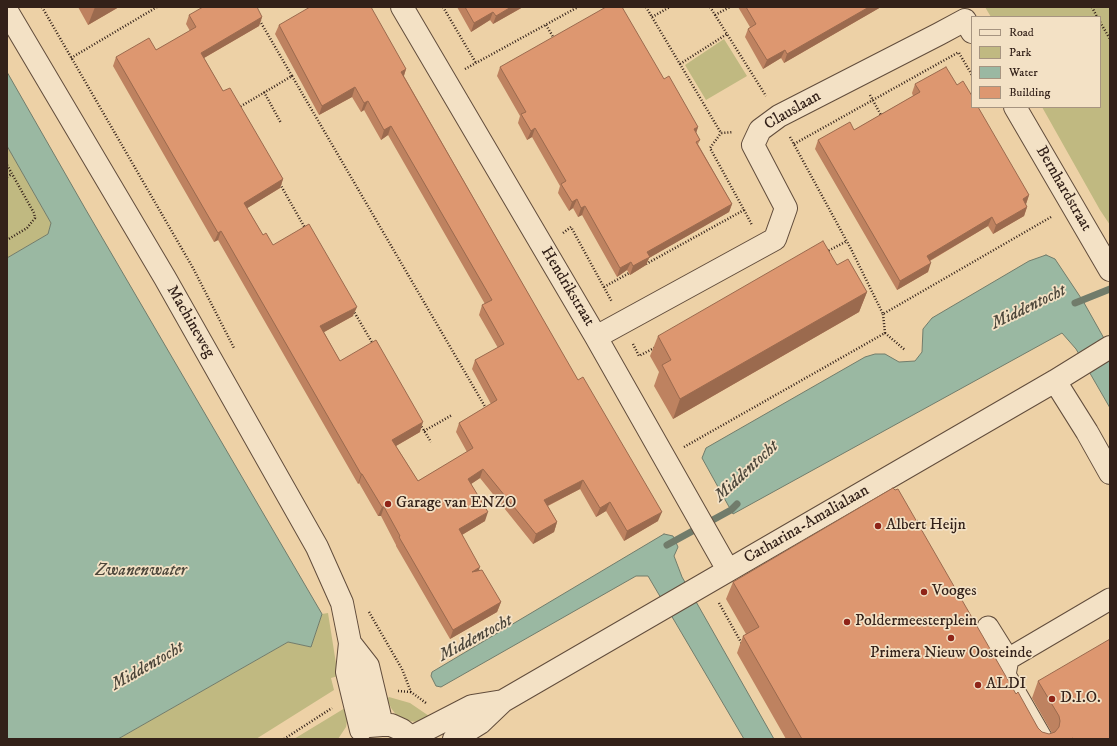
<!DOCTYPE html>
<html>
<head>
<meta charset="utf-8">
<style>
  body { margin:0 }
  #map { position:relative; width:1117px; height:746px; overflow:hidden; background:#edd1a6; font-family:"IM FELL DW Pica",serif }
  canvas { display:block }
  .frame { position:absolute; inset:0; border:8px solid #332119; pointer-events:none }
  .legend { position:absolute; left:971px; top:16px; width:130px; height:92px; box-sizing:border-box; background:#f3e1c5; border:1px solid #a69480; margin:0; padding:5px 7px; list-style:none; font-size:12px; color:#332119 }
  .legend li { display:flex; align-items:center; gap:8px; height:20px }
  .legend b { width:20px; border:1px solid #a69480 }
</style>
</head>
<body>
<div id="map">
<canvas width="1117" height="746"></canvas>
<div class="frame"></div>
<ul class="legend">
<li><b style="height:5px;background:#f3e1c5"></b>Road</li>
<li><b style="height:11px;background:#c0b981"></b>Park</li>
<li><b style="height:11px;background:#9ab8a2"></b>Water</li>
<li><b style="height:11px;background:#dd9770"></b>Building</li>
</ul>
</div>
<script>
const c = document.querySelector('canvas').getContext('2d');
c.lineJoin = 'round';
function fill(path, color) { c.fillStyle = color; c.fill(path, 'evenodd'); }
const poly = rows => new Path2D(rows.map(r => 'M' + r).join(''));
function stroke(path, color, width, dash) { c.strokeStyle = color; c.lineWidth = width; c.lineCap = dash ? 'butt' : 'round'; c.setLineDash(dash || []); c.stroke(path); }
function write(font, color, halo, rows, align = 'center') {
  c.font = font + ' "IM FELL DW Pica",serif'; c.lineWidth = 3.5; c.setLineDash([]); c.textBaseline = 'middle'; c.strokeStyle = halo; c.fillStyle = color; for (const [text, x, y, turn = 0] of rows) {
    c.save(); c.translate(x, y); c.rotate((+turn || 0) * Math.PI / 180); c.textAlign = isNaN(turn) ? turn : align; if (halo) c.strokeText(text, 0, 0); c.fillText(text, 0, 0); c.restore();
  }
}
fill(poly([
  [985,7,1110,7,1110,225,1100,210,1042,107,1100,107,1100,17,991,17],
  [724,39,747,76,706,100,685,65],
  [7,146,51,223,48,234,7,258],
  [328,613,338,676,331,678,334,690,256,739,118,739,288,642,311,647,322,614],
  [389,697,410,703,429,716,418,722,407,721,397,716,391,708,387,699],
  [345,708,348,715,346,727,338,739,294,739]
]), '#c0b981');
const water = poly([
  [7,72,86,210,322,614,311,647,288,642,118,739,7,739,7,258,48,234,51,223,7,146,7,72],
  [1046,255,1055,259,1083,301,1110,349,1110,408,1076,349,1062,333,733,514,702,458,706,448,865,357,875,354,885,354,899,362,915,361,922,352,923,329,932,318,1029,261,1046,255],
  [664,534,673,536,678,547,674,556,682,577,774,739,744,739,648,576,636,576,441,687,436,686,431,676,432,672,664,534]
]);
fill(water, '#9ab8a2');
stroke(water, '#717c6b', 1);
stroke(poly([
  [1075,303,1110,289],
  [667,545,731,510,737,504]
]), '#717c6b', 7);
const pedestrian = poly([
  [988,627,1008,659,1005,675,1042,739],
  [1008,659,1110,599]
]);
const minor = poly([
  [402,7,596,337,728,570],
  [1015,107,1110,270],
  [596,337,775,239,786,208,753,145,760,130,779,116,939,34,965,20,972,32],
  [1055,381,1087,432,1110,473],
  [412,737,472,706,503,701],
  [454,739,480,723,503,701,1055,381,1110,347]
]);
const tertiary = poly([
  [7,11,165,278,317,547,342,603,350,643,347,672,361,730],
  [350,643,368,666,382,725],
  [369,726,382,725,391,725,402,730,413,739]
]);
stroke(pedestrian, '#624d3c', 23);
stroke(minor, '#624d3c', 24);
stroke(tertiary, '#624d3c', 24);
stroke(poly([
  [42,7,193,268,234,348],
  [443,7,476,63],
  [646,7,721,133,733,132],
  [710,7,766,96],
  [1092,7,1097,17],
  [715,15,730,7],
  [652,17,670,7],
  [1100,22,1110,39],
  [546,25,555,40],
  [959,53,972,75],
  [71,58,157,7],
  [680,64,727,34],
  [465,69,578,7],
  [292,76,487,410],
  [264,92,281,123],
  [870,95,882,117],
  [238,108,292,76,260,21],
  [790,137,851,249,883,314,1051,217],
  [794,144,959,52],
  [7,165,34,213,35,218,27,228,7,240],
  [7,177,12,174],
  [280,184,305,228],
  [744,210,752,225],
  [563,233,571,227,612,302],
  [826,252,847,241],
  [646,264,744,210,710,148,721,133],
  [604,287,631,272],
  [353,310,373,344],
  [885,333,905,350],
  [633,344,639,356,656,347],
  [420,424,431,442],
  [424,431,452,415],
  [684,447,885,333,883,314],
  [914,520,928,525],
  [719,603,742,644],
  [369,612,402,669,411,692,426,703],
  [398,691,411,692],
  [284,739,332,708]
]), '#332119', 2.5, [1, 2]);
stroke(pedestrian, '#f3e1c5', 21);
stroke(minor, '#f3e1c5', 22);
stroke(tertiary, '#f3e1c5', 22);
fill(poly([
  [78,7,119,7,88,25],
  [457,7,523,7,493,24,490,20,471,32],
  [738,7,881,7,784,63,781,58,763,69,745,37,748,29,750,27],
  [189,15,262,17,259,26,204,58,223,91,283,179,280,188,247,208,263,235,273,245,353,316,324,332,340,361,420,432,396,446,418,481,467,452,456,432,459,423,491,404,472,369,475,360,498,348,479,315,482,305,485,304,388,135,381,140,364,110,361,112,352,97,319,115,275,34,279,25,406,69,404,76,658,521,624,541,606,511,596,517,580,489,548,506,557,522,554,532,533,544,480,478,471,484,485,521,462,535,479,571,501,602,497,612,450,639,396,546,396,545,381,516,378,516,359,483,358,484,218,240,214,242,113,66,116,57,156,50,190,31,186,24],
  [500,67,664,79,698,127,696,133,700,140,698,144,732,204,729,212,649,258,646,265,630,275,627,270,617,277,582,215,578,217,573,208,569,211,558,193,560,186,532,137,527,140,518,123,520,116,497,76],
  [915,84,957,85,1029,195,1026,204,1027,207,1024,216,993,234,988,226,930,261,928,272,897,290,815,149,818,140,854,130,913,96,912,93],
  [837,265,867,292,859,312,673,419,654,386,659,372,650,356,658,336],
  [733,582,1016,694,1038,728,1042,732,1049,734,1052,733,1032,698,1038,681,1110,739,786,739,737,653,743,636,746,634,726,599]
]), '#be8260');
fill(poly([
  [95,7,119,7,88,25],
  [511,7,523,7,493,24,496,16],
  [869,7,881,7,784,63,787,54],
  [493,12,490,20,471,32,474,23],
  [262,17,259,26,197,62,201,53],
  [785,50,781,58,763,69,767,60],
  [406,69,403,78,401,72],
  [355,87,352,97,319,115,322,106],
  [368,101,364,110,361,112,364,103],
  [391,126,388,135,381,140,384,130],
  [698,127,695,136,694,129],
  [535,128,532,137,527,140,531,131],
  [283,179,280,188,241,212,244,203],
  [1029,195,1026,204,1019,208,1023,199],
  [577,199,573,208,569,211,572,202],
  [732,204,729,212,649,258,646,265,630,275,633,266,647,252],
  [585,206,582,215,578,217,581,208],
  [1027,207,1024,216,993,234,996,225],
  [992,217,988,226,924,264,927,256],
  [221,231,218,240,214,242,218,233],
  [631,262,627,270,617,277,620,268],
  [931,263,928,272,897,290,900,281],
  [867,292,859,312,673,419,680,399],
  [357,307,353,316,317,336,320,326],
  [423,422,420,432,389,450,392,440],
  [483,469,480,478,465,488,468,479],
  [361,474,362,474,359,483,358,484],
  [583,480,580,489,541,509,544,500],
  [610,502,606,511,596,517,600,508],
  [382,507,384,507,381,516,378,516],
  [488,512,485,521,455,539,459,529],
  [662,512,658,521,624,541,627,531],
  [557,522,554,532,533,544,536,534],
  [480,567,477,576,472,572],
  [501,602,497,612,450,639,453,630]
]), '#9b6a4e');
const building = poly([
  [203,7,257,7,262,17,201,53,223,91,230,88,283,179,244,203,263,235,266,233,273,245,309,224,357,307,320,326,340,361,376,340,423,422,392,440,418,481,473,448,459,423,497,400,475,360,504,344,482,305,492,300,391,126,384,130,368,101,364,103,355,87,322,106,279,25,310,7,371,7,406,69,401,72,494,234,578,380,583,377,662,512,627,531,610,502,600,508,583,480,544,500,557,522,536,534,483,469,468,479,488,512,459,529,480,567,472,572,482,570,501,602,453,630,399,537,400,536,384,507,382,507,362,474,361,474,221,231,218,233,116,57,149,38,156,50,196,27,189,15,203,7],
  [465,7,511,7,496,16,493,12,474,23,465,7],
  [606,7,622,7,664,79,669,76,698,127,694,129,700,140,696,142,732,204,647,252,650,257,642,261,633,266,631,262,620,268,585,206,581,208,577,199,572,202,561,184,566,181,535,128,531,131,521,114,526,112,500,67,606,7],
  [746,7,869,7,787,54,785,50,767,60,748,29,756,24,746,7],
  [946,67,957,85,963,81,972,96,972,107,978,107,1029,195,1023,199,1027,207,996,225,992,217,927,256,931,263,900,281,818,140,850,122,854,130,880,115,920,92,915,84,946,67],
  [823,241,837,265,848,259,867,292,680,399,662,365,671,360,658,336,823,241],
  [893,488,895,490,898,489,1016,694,1018,692,1038,728,1042,732,1049,734,1055,732,1059,727,1060,721,1059,716,1038,681,1110,639,1110,739,1073,739,1073,738,1071,739,802,739,743,636,759,627,733,582,893,488]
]);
fill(building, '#dd9770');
stroke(building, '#9b6a4e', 1);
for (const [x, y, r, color] of [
  [388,504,4,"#8f2418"],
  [878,526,4,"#8f2418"],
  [924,592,4,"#8f2418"],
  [847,622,4,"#8f2418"],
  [951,638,4,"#8f2418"],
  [978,685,4,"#8f2418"],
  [1052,699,4,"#8f2418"]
]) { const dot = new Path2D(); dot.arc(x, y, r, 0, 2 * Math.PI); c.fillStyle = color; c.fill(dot); stroke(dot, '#f3e1c5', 1.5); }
write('16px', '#332119', '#f3e1c5', [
  ["Clauslaan",793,111,-30],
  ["Bernhardstraat",1063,189,60],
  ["Hendrikstraat",567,287,59],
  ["Machineweg",190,322,60],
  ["Catharina-Amalialaan",807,525,-30]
]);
write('16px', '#332119', '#f3e1c5', [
  ["Garage van ENZO",396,504],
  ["Albert Heijn",886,526],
  ["Vooges",932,592],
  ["Poldermeesterplein",855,622],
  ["Primera Nieuw Oosteinde",951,654,"center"],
  ["ALDI",986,685],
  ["D.I.O.",1060,699]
], 'left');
write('italic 17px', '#4d473b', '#f3e1c5', [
  ["Middentocht",1029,308,-26],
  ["Middentocht",747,472,-43],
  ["Zwanenwater",141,571],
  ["Middentocht",476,639,-28],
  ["Middentocht",148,667,-30]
]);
</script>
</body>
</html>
